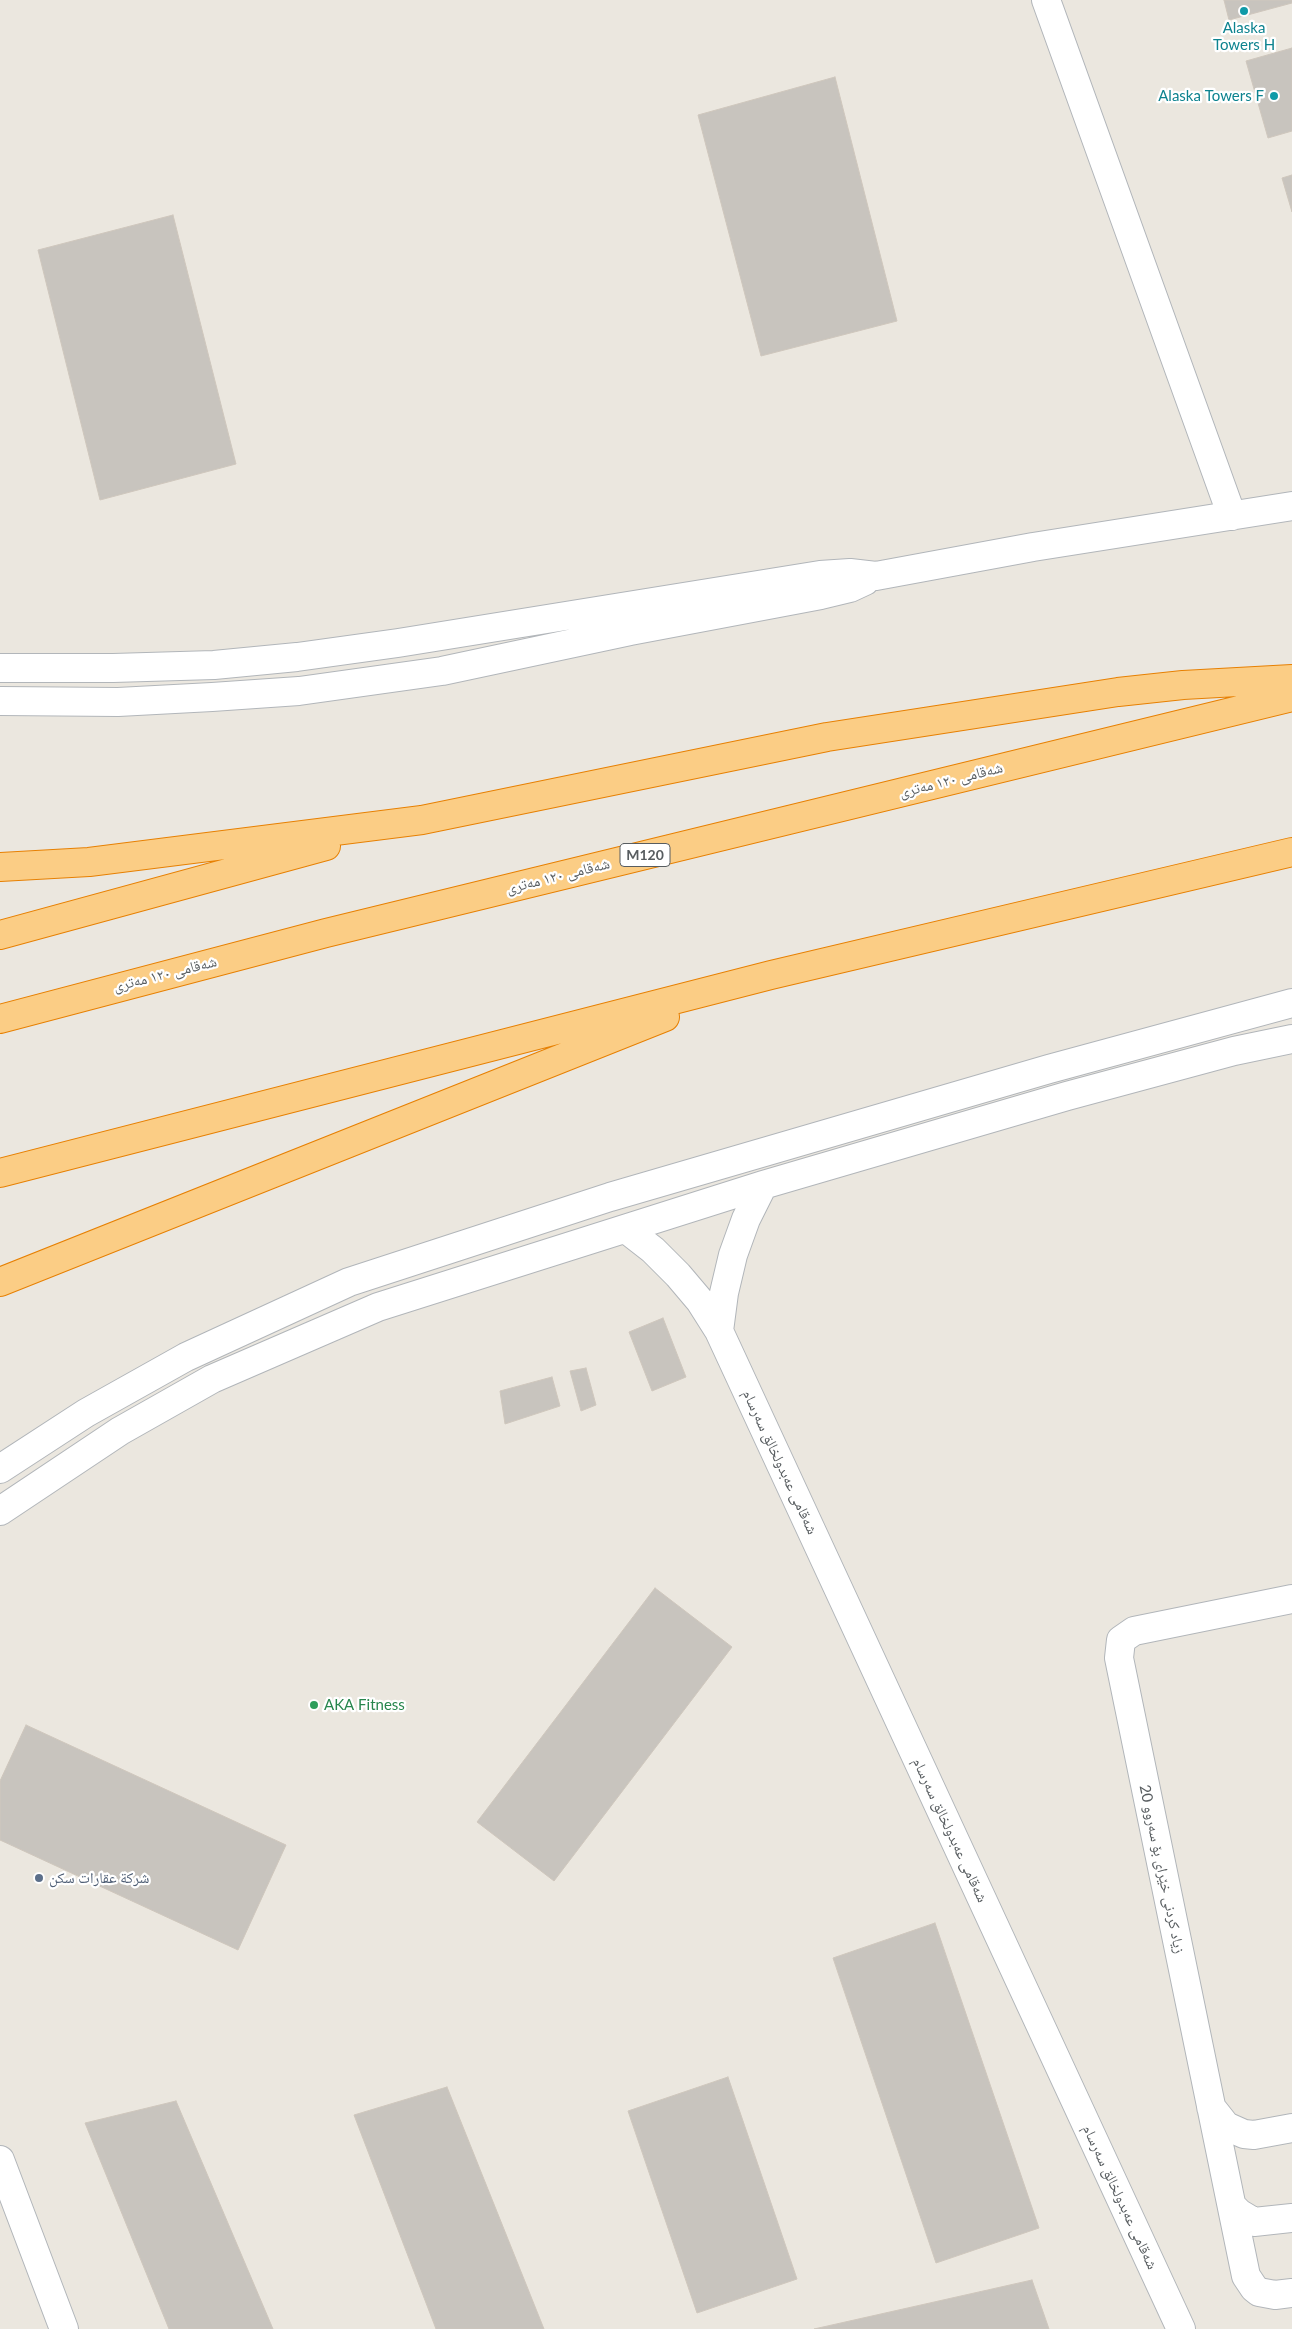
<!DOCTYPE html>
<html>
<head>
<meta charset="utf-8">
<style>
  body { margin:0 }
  canvas { display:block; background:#ebe7df }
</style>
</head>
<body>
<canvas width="1292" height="2329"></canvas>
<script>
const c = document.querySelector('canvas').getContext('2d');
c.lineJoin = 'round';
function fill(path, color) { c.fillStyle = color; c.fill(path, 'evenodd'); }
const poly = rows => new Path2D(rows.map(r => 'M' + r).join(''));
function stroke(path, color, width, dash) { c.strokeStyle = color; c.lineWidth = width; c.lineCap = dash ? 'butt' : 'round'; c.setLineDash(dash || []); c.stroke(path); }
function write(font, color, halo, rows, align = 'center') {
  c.font = font + ' Lato,"Noto Naskh Arabic",sans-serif'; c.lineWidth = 4.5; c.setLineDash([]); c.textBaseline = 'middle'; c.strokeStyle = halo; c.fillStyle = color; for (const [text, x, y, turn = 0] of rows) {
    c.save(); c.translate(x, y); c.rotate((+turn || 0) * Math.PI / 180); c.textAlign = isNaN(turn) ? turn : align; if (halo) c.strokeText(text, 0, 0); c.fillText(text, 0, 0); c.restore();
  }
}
const building = poly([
  [1224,0,1292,0,1292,3,1229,20,1224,0],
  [1292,48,1292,131,1268,138,1246,61,1292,48],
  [835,77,897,321,761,356,698,115,835,77],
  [1292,175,1292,212,1282,178,1292,175],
  [173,215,236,464,100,500,38,250,173,215],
  [663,1318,686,1377,652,1391,629,1332,663,1318],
  [586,1368,596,1405,581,1411,570,1371,586,1368],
  [552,1377,560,1406,505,1424,500,1391,552,1377],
  [655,1588,732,1647,554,1881,477,1822,655,1588],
  [26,1725,286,1845,238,1950,0,1840,0,1781,26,1725],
  [935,1923,1039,2228,936,2263,833,1958,935,1923],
  [728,2077,797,2279,697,2313,628,2111,728,2077],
  [447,2087,544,2329,436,2329,354,2115,447,2087],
  [176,2101,273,2329,169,2329,85,2123,176,2101],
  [1032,2280,1049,2329,814,2329,1032,2280]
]);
fill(building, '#c8c4be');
stroke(building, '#cfc7bd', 1);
const minor = poly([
  [1046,0,1232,516],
  [0,668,113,668,214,665,297,657,398,643,820,575,850,573,876,576,1033,547,1292,506],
  [0,701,118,702,212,697,299,691,442,671,630,631,821,595,850,588,865,581],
  [626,1229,653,1250,678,1275,700,1301,719,1331,1181,2329],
  [719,1331,724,1293,733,1255,746,1219,763,1185],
  [0,1469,86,1413,186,1357,349,1282,610,1197,1049,1069,1292,1003],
  [0,1511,120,1431,212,1379,378,1307,763,1185,1067,1096,1234,1051,1292,1039],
  [1292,1599,1134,1631,1121,1640,1119,1658,1246,2276,1254,2288,1259,2292,1275,2295,1292,2293],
  [1211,2107,1226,2126,1244,2134,1254,2135,1292,2128],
  [0,2160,64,2329],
  [1232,2206,1239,2213,1254,2222,1292,2218]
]);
const highway = poly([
  [0,867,89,862,422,820,827,737,1118,692,1183,685,1292,679],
  [0,935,326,846],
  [0,1019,326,933,1292,697],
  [0,1173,771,975,1292,852],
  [0,1282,665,1017]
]);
stroke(minor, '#b2b6ba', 30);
stroke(highway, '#e78003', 30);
stroke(minor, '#fff', 28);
stroke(highway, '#fbcd85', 28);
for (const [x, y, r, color] of [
  [1244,11,5,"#0f9aa8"],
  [1274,96,5,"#0f9aa8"],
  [314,1705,5,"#2e9e5b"],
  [39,1878,5,"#5c6f8a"]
]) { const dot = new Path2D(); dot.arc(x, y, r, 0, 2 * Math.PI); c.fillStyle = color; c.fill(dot); stroke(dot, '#fff', 2); }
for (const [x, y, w] of [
  [645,855,50]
]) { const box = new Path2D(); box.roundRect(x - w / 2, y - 11.5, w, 23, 4); c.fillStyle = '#fff'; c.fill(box); stroke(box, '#585d60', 1); }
write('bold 14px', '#585d60', null, [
  ["M120",645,855]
]);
write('15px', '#0d838f', '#fff', [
  ["Alaska",1244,28],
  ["Towers H",1244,45],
  ["Alaska Towers F",1264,96,"right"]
]);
write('15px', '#585d60', '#fff', [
  ["شەقامی ١٢٠ مەتری",951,780,-14],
  ["شەقامی ١٢٠ مەتری",558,876,-14],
  ["شەقامی ١٢٠ مەتری",165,974,-14],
  ["شەقامی عەبدولخالق سەرسام",780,1462,65],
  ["شەقامی عەبدولخالق سەرسام",950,1830,65],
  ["زیاد كردنی خێرای بۆ سه‌روو 20",1162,1869,78],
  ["شەقامی عەبدولخالق سەرسام",1120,2197,65]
]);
write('15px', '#27864d', '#fff', [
  ["AKA Fitness",324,1705]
], 'left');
write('15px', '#4e5e75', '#fff', [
  ["شركة عقارات سكن",49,1878]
], 'left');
</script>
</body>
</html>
